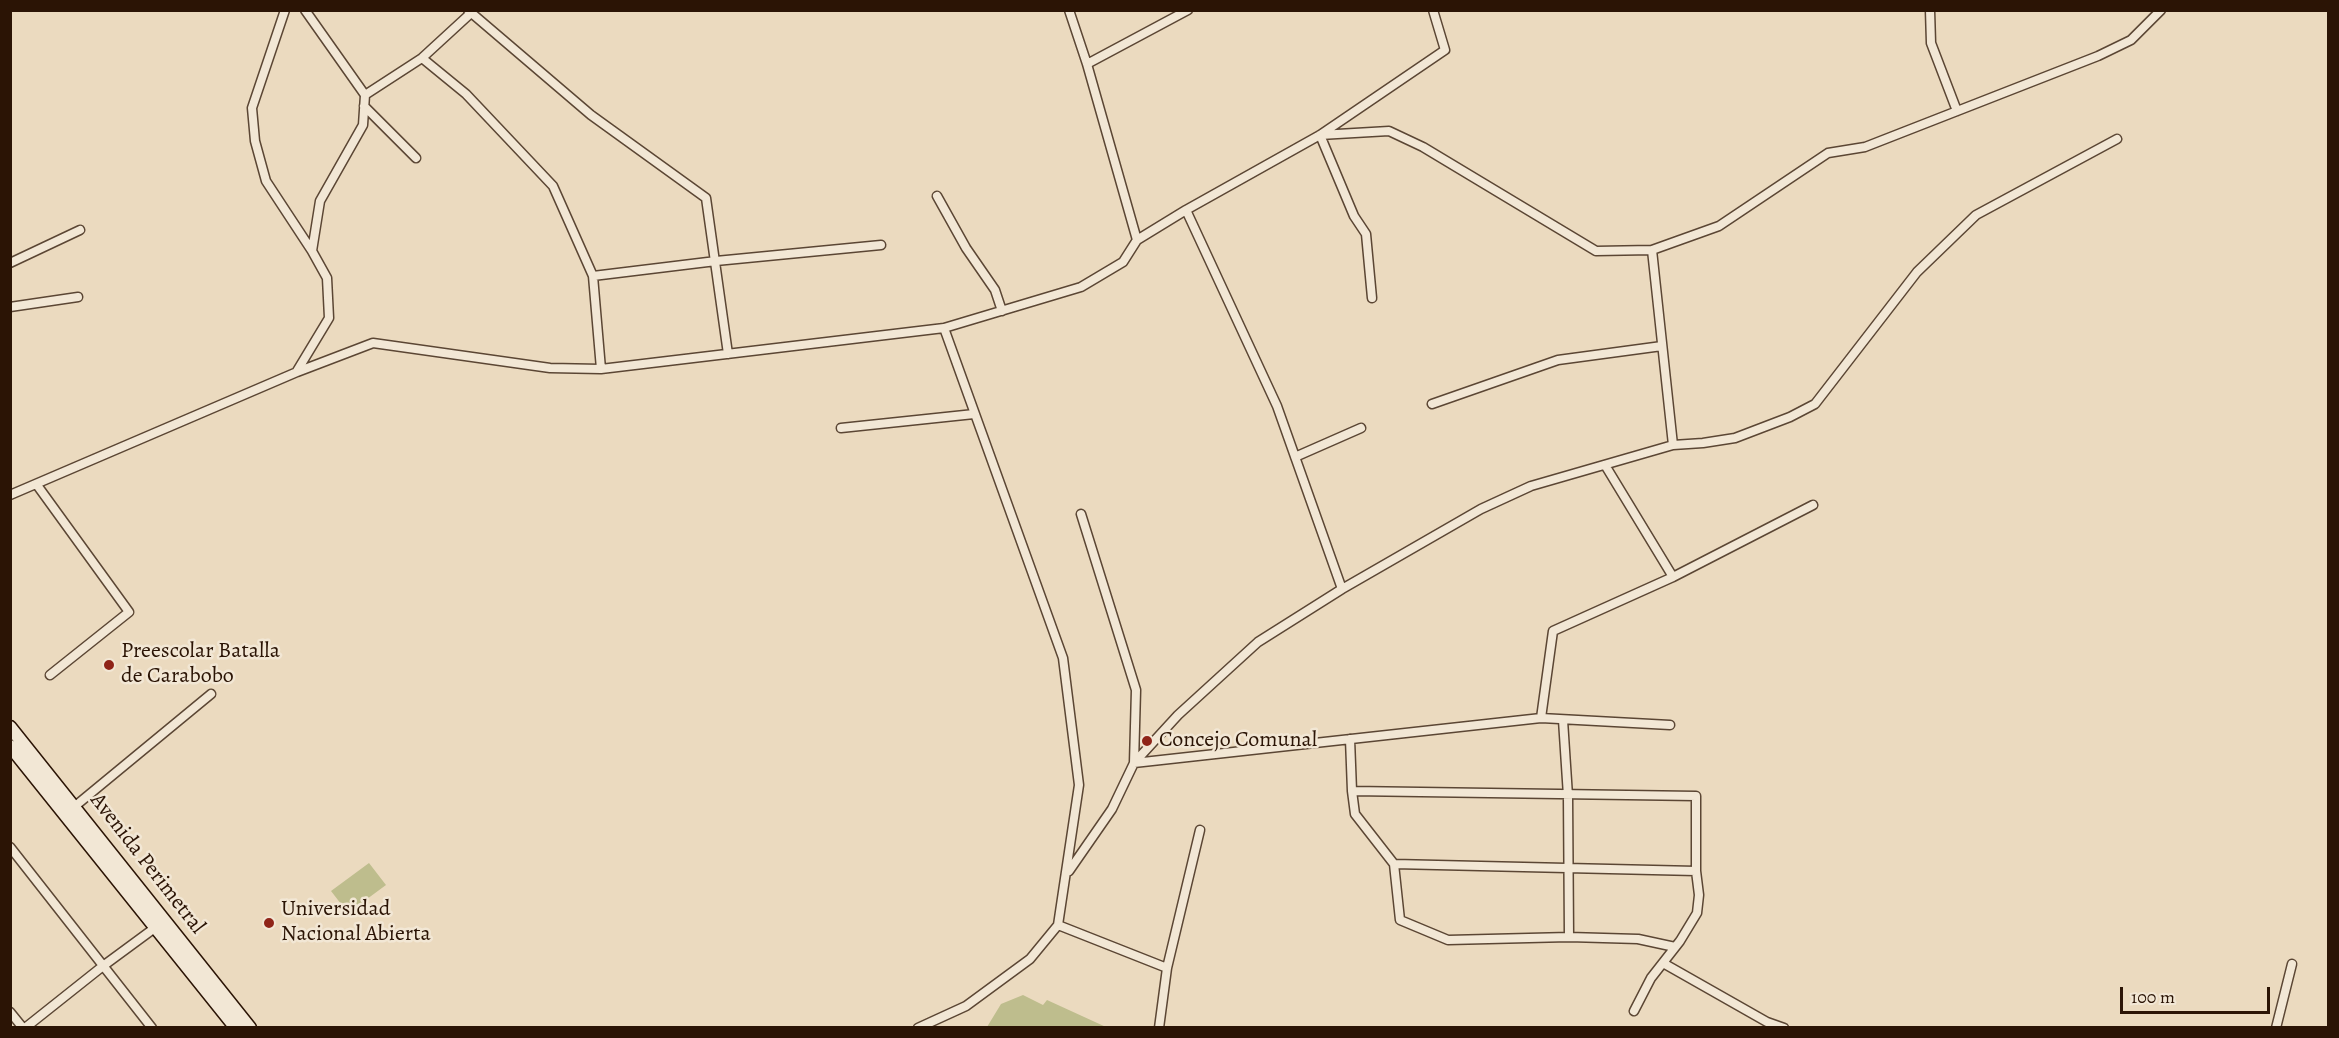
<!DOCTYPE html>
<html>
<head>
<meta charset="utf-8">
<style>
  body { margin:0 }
  #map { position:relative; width:2339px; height:1038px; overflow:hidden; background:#ebdabf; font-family:Alegreya,serif }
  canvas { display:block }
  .frame { position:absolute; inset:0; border:12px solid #2b1405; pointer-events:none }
  .scale { position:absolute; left:2120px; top:987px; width:150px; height:27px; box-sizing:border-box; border:3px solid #2b1405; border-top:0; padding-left:8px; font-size:18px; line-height:21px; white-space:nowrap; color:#2b1405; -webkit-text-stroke:4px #f2e7d5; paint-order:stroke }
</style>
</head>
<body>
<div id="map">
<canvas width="2339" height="1038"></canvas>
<div class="frame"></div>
<div class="scale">100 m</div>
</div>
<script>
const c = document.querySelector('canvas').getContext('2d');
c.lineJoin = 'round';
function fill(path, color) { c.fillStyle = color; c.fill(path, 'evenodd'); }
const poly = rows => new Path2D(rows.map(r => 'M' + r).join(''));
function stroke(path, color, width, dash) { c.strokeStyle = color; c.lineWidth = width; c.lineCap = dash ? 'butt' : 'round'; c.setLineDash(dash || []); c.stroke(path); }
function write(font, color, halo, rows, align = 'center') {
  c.font = font + ' Alegreya,serif'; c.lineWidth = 5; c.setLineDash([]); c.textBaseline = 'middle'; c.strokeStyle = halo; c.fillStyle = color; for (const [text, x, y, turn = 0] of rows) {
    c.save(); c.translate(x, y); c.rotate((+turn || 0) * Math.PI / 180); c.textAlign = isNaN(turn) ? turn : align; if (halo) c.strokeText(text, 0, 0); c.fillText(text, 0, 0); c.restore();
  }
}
fill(poly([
  [369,863,386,885,348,913,331,891],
  [1023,995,1043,1005,1047,1000,1106,1027,987,1027,1001,1004]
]), '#bebd8d');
const street = poly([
  [285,10,252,108,255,141,266,181,312,251,327,278,329,318,297,371],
  [305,10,365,95,363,125,320,201,312,251],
  [468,10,591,115,706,198,728,354],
  [1930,10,1931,43,1957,111],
  [422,58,466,94,553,186,593,276,601,369],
  [1087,64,1188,10],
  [365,95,422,58,471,13],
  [364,106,416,158],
  [937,196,966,248,995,290,1002,311],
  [1186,210,1277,406,1342,589],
  [1137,240,1186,210,1320,135,1445,50,1433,10],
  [1652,250,1719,226,1828,153,1865,147,2098,56,2131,40,2161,10],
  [10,263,80,230],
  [593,276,716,261,881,245],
  [10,307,78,297],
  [1432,404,1558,360,1662,346],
  [841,428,974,414],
  [1673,445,1703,443,1735,438,1790,417,1815,404,1917,272,1976,215,2117,139],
  [1295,457,1361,428],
  [1605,465,1673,577,1813,505],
  [37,485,129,612,50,675],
  [10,495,297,372,373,343,550,368,601,369,944,328,1081,287,1123,262,1137,240,1087,64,1069,10],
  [1081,514,1136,690,1134,763,1178,715,1258,642,1342,589,1481,509,1531,486,1673,445,1652,250,1596,251,1423,147,1389,131,1320,135,1354,216,1366,234,1372,298],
  [1541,718,1670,725],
  [1563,720,1568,796,1569,937],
  [1350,739,1352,791,1355,814,1394,864,1696,871,1696,796,1352,791],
  [74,807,211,694],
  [10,847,152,1028],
  [1394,864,1400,920,1448,940,1569,937,1638,939,1675,947],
  [1069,871,1112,809,1134,763,1541,718,1553,631,1673,577],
  [1058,925,1167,968,1159,1028],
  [1663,963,1767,1022,1784,1028],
  [1167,968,1200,830],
  [1634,1011,1651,978,1680,941,1697,913,1699,895,1696,871],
  [10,1012,23,1028],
  [25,1028,103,966,156,927],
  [918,1028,966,1006,1030,959,1058,925,1079,785,1063,658,944,328],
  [2276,1028,2292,964]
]);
const secondary = poly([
  [10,727,250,1028],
  [10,746,236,1028]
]);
stroke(street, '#5b4634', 11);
stroke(secondary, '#2b1405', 15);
stroke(street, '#f2e7d5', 8);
stroke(secondary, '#f2e7d5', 12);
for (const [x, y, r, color] of [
  [109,665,6,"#8f2418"],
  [1147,741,6,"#8f2418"],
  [269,923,6,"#8f2418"]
]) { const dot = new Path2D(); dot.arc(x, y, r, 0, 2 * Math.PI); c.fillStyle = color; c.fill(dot); stroke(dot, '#f2e7d5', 2); }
write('22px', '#2b1405', '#f2e7d5', [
  ["Preescolar Batalla",121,652],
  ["de Carabobo",121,677],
  ["Concejo Comunal",1159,741],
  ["Universidad",281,910],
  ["Nacional Abierta",281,935]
], 'left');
write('22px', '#2b1405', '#f2e7d5', [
  ["Avenida Perimetral",147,864,52]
]);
</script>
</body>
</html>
